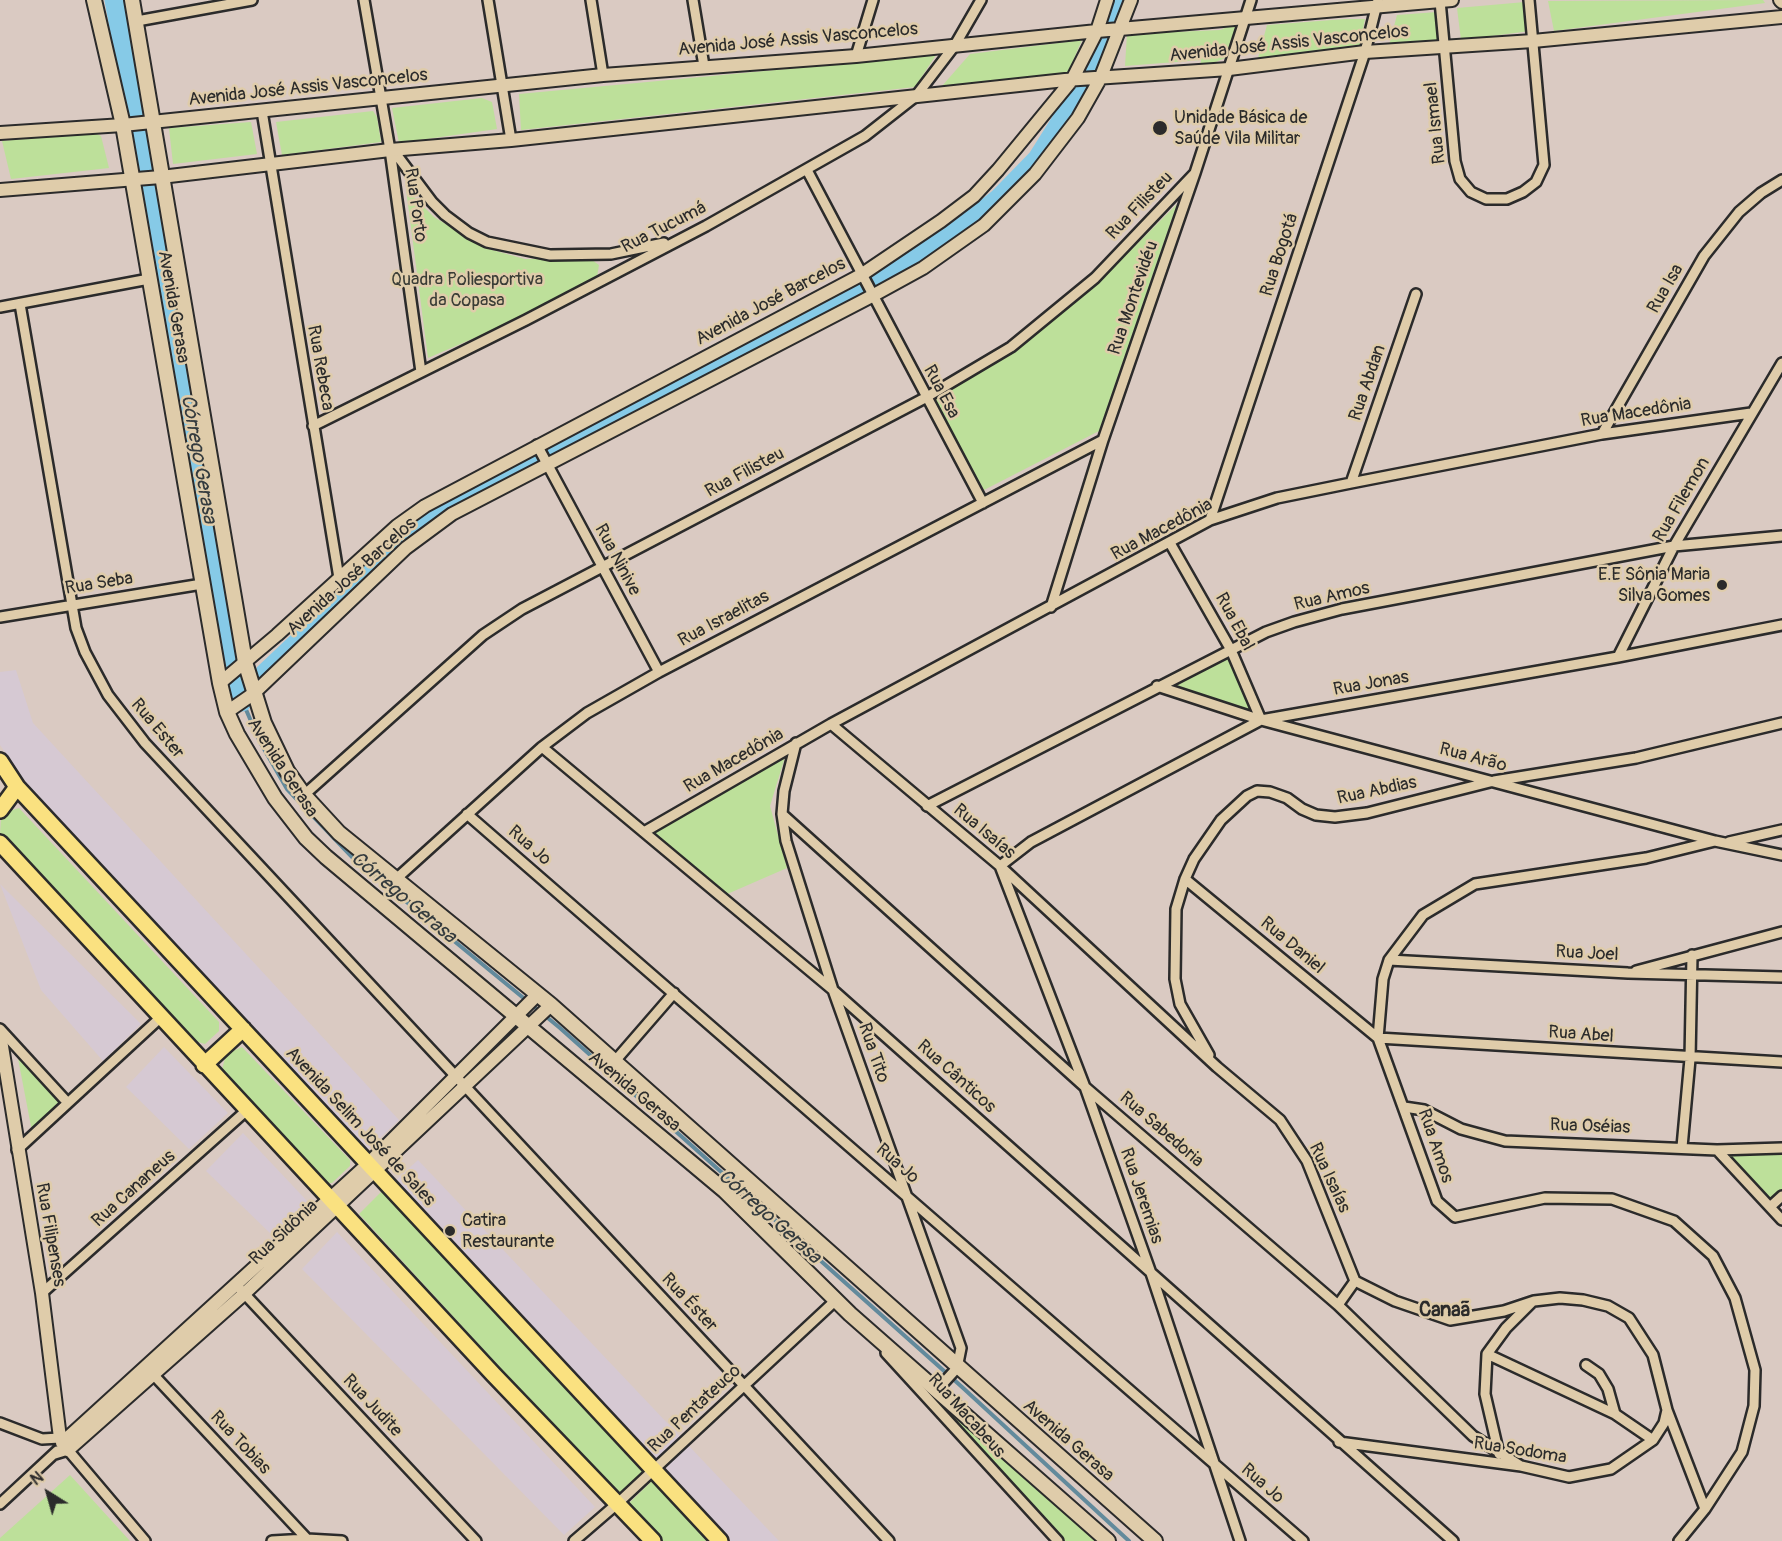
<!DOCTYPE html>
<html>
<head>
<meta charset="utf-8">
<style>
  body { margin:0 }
  #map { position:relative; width:1782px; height:1541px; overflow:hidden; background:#dacac2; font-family:Pangolin,sans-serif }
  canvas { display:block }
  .north { position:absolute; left:18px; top:1463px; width:60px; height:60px; -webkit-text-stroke:4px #dfccaa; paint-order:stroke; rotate:323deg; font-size:16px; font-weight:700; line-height:24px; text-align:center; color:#2b2b2b }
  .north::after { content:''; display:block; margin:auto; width:21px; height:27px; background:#2b2b2b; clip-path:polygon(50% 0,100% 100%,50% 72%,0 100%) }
</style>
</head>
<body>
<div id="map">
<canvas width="1782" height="1541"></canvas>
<div class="north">N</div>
</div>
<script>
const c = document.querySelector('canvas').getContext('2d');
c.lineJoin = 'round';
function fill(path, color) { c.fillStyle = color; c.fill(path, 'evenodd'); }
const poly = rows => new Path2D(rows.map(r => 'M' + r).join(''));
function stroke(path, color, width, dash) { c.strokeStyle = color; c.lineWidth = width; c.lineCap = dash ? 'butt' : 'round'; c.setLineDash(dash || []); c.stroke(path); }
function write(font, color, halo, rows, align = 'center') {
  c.font = font + ' Pangolin,sans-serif'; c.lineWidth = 5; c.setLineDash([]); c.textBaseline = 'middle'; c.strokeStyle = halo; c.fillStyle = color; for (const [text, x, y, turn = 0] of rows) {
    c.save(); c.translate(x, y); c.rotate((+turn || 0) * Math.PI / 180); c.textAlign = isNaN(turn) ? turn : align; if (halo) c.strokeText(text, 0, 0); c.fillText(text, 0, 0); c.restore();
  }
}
fill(poly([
  [16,670,33,723,399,1120,366,1151,31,790,0,745,0,672],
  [0,884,141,1024,103,1061,41,990],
  [164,1047,228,1113,189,1149,126,1087],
  [243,1133,309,1203,274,1237,206,1171],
  [418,1160,779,1541,730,1541,394,1182],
  [337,1232,595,1507,564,1535,302,1269]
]), '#d6c9d3');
fill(poly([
  [1763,0,1765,3,1554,31,1548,1],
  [1525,2,1530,31,1461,40,1457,8],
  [1437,12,1441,40,1389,45,1397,15],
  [1345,19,1365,19,1359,49,1258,58,1267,25],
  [1237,23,1225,58,1200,69,1201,60,1125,66,1127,34,1220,30],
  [1082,40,1066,77,942,86,970,54],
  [936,55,915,87,521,130,519,94],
  [482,98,492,102,497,129,399,143,392,108],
  [373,111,377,117,381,142,282,155,276,122],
  [251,122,257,154,173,164,169,128],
  [92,132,101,136,109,168,11,179,2,141],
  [406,189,434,217,485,248,525,259,589,258,599,265,597,277,523,317,428,358],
  [1177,204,1099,431,984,490,934,399,1022,346,1097,284],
  [1230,654,1256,716,1167,685],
  [785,757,770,806,787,868,725,895,652,834],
  [19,808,219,1022,219,1031,205,1044,195,1041,0,834,1,818,6,812],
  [242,1047,350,1160,350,1166,332,1183,327,1183,222,1070,226,1054],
  [16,1048,68,1109,34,1142],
  [1782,1151,1782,1192,1770,1203,1725,1153],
  [383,1190,645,1470,618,1496,359,1214],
  [898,1362,1100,1541,1065,1541],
  [70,1475,130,1541,0,1541,0,1538],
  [654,1479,712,1541,661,1541,627,1505]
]), '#bde09a');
stroke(poly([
  [244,705,260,742,287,789,353,858,560,1028,962,1387,1129,1541]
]), '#628a9c', 4);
stroke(poly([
  [115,0,242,701],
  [246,697,265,674,421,527,456,505,900,268,953,235,999,199,1038,159,1092,73,1107,43,1121,0]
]), '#86cae7', 21);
const minor = poly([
  [364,0,390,150,421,372],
  [488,0,511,140],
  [591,0,603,75],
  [693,0,704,66],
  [1440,1,1455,161,1460,179,1471,192,1486,199,1507,199,1523,192,1536,182,1544,165,1529,0],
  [137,21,252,0],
  [856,56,873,0],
  [262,111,339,578],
  [393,150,432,202,445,215,469,233,487,242,550,255,611,254,664,243],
  [807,170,983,503],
  [20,304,76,628,85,652,108,695,145,743,889,1541],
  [0,307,149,279],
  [313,426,526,320,706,226,865,136,916,96,955,45,981,0],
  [1602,434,1704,256,1739,212,1761,193,1782,180],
  [537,445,659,672],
  [1351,483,1416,294],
  [1210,520,1365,52,1378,0],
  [1170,543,1231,650,1261,720],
  [1051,607,1103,440,1195,173,1251,0],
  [0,617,202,584],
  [1618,657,1674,546,1782,363],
  [1157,686,1261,720,1715,841,1782,855],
  [831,724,1000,866,1217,1067,1280,1120,1307,1161,1355,1281,1395,1301,1450,1320,1504,1311,1534,1301,1560,1298,1583,1300,1608,1306,1629,1318,1653,1355,1667,1410,1705,1509],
  [796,743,784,791,782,814,786,841,833,990,961,1348,957,1368,937,1390],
  [542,747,833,990,1453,1541],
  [304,795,483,635,522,609,925,398,1011,347,1095,278,1195,173],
  [927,806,1266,632,1294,622,1342,609,1674,546,1782,536],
  [467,814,1303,1541],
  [782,814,1085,1087,1338,1305,1473,1436,1521,1466],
  [644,832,831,724,1210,520,1277,498,1351,483,1602,434,1751,413],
  [1729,842,1782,830],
  [396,879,542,747,587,713,659,672,1103,440],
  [1185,879,1378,1038],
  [1389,960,1628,973,1782,977],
  [1636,971,1782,932],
  [0,1029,67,1102],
  [1378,1038,1782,1062],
  [1209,1055,1180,1004,1175,979,1176,909,1185,879,1194,859,1221,820,1247,796,1257,791,1270,792,1287,798,1302,809,1316,815,1335,817,1367,813,1494,781,1636,758,1782,723],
  [615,1061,674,993],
  [1404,1107,1424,1110,1461,1129,1505,1141,1717,1150,1782,1148],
  [1682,1147,1690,1059,1692,955],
  [17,1150,160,1018],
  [1717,1150,1782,1220],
  [1770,1207,1782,1196],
  [240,1289,476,1541],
  [42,1293,247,1110],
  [1338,1305,1355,1281],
  [886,1353,1058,1541],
  [1487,1354,1615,1414,1653,1440],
  [1586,1365,1599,1374,1608,1389,1615,1414],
  [149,1370,309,1541],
  [0,1423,42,1439,60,1438],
  [1339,1442,1521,1466,1569,1477,1611,1469,1653,1440,1664,1423,1667,1410],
  [55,1454,68,1450,145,1541],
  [1499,1454,1485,1394,1487,1354,1506,1328,1532,1302],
  [0,1504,57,1451],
  [272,1541,307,1539,342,1541],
  [574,1541,618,1503,836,1300],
  [1240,1541,1152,1276,1085,1087,1000,866,1031,842,1261,720,1618,657,1782,625],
  [1679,1541,1705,1509,1742,1452,1754,1406,1755,1370,1735,1298,1713,1256,1674,1221,1612,1199,1545,1198,1455,1217,1437,1201,1378,1038,1383,979,1389,960,1423,915,1475,884,1646,858,1715,841]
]);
const tertiary = poly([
  [1780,0,1782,2],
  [0,133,123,125,603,75,856,56,1097,31,1452,0],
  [0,190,161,177,390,150,511,140,1065,80,1229,69,1365,52,1533,41,1782,17],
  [220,683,277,635,397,526,425,506,861,275,941,221,974,196,998,170,1072,80,1097,31,1107,0],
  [227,712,253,694,406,548,452,514,872,296,923,268,984,225,1035,174,1078,118,1100,79,1131,0],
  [0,1034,42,1293,60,1438,68,1450,244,1294,551,1005],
  [62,1443,368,1164,538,994]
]);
const secondary = poly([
  [94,0,123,125,220,683,227,712,237,734,275,798,306,838,326,857,725,1191,850,1314,1108,1541],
  [132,0,245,662,264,723,287,771,304,795,339,833,551,1005,1155,1541]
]);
const primary = poly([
  [0,761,17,787,720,1541],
  [0,810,17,787],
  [0,843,493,1374,653,1541],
  [204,1065,243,1029]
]);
stroke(minor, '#2b2b2b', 14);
stroke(tertiary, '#2b2b2b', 16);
stroke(secondary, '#2b2b2b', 18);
stroke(primary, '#2b2b2b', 20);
stroke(minor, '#dfccaa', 9);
stroke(tertiary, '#dfccaa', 12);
stroke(secondary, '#dfccaa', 14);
stroke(primary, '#fae180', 15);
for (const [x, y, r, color] of [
  [1160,128,8,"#2b2b2b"],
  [1722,585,6,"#2b2b2b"],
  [450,1231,6,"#2b2b2b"]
]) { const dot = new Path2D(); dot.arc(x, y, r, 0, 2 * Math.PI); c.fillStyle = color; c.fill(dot); stroke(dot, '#dfccaa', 2); }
write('18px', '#2b2b2b', '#dfccaa', [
  ["Avenida José Assis Vasconcelos",798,40,-5],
  ["Avenida José Assis Vasconcelos",1289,44,-6],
  ["Avenida José Assis Vasconcelos",308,88,-6],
  ["Rua Ismael",1436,123,-96],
  ["Rua Porto",415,205,82],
  ["Rua Filisteu",1140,206,-46],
  ["Rua Tucumá",664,228,-27],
  ["Rua Bogotá",1280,255,-72],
  ["Rua Isa",1666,289,-60],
  ["Rua Montevidéu",1134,298,-71],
  ["Avenida José Barcelos",771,302,-28],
  ["Avenida Gerasa",173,307,80],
  ["Rua Rebeca",320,368,80],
  ["Rua Abdan",1368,383,-71],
  ["Rua Esa",941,392,62],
  ["Rua Macedônia",1636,413,-9],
  ["Rua Filisteu",745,473,-28],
  ["Rua Filemon",1682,500,-60],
  ["Rua Macedônia",1162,530,-28],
  ["Rua Ninive",617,560,62],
  ["Avenida José Barcelos",352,577,-42],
  ["Rua Seba",99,584,-9],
  ["Rua Amos",1332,597,-13],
  ["Rua Israelitas",724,619,-28],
  ["Rua Ebal",1234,622,62],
  ["Rua Jonas",1371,684,-10],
  ["Rua Ester",157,729,50],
  ["Rua Arão",1473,758,15],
  ["Rua Macedônia",734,761,-30],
  ["Avenida Gerasa",282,768,57],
  ["Rua Abdias",1377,791,-12],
  ["Rua Isaías",984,832,40],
  ["Rua Jo",529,846,41],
  ["Rua Daniel",1292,946,40],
  ["Rua Joel",1587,954,3],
  ["Rua Abel",1581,1035,4],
  ["Rua Tito",873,1053,71],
  ["Rua Cânticos",956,1077,42],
  ["Avenida Gerasa",634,1092,40],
  ["Avenida Selim José de Sales",360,1127,47],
  ["Rua Oséias",1590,1127,2],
  ["Rua Sabedoria",1161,1130,41],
  ["Rua Amos",1435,1146,71],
  ["Rua Jo",897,1164,41],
  ["Rua Isaías",1329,1178,65],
  ["Rua Cananeus",134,1189,-42],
  ["Rua Jeremias",1141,1196,71],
  ["Rua Sidônia",284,1233,-43],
  ["Rua Filipenses",50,1235,80],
  ["Rua Éster",689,1303,47],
  ["Rua Judite",372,1406,47],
  ["Rua Pentateuco",695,1409,-43],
  ["Rua Macabeus",966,1416,48],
  ["Avenida Gerasa",1068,1441,41],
  ["Rua Tobias",240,1443,47],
  ["Rua Sodoma",1520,1451,9],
  ["Rua Jo",1262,1484,41]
]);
write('18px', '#2b2b2b', '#dfccaa', [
  ["Unidade Básica de",1174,118],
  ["Saúde Vila Militar",1174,139],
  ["E.E Sônia Maria",1710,575,"right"],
  ["Silva Gomes",1710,596,"right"],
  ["Catira",462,1221],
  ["Restaurante",462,1242]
], 'left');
write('18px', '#3a3d36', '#dfccaa', [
  ["Quadra Poliesportiva",467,280],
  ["da Copasa",467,301]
]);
write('italic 20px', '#343b3e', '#dfccaa', [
  ["Córrego Gerasa",198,459,80],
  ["Córrego Gerasa",403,898,40],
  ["Córrego Gerasa",769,1217,42]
]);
write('bold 20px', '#2b2b2b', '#dfccaa', [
  ["Canaã",1445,1311]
]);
</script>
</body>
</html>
